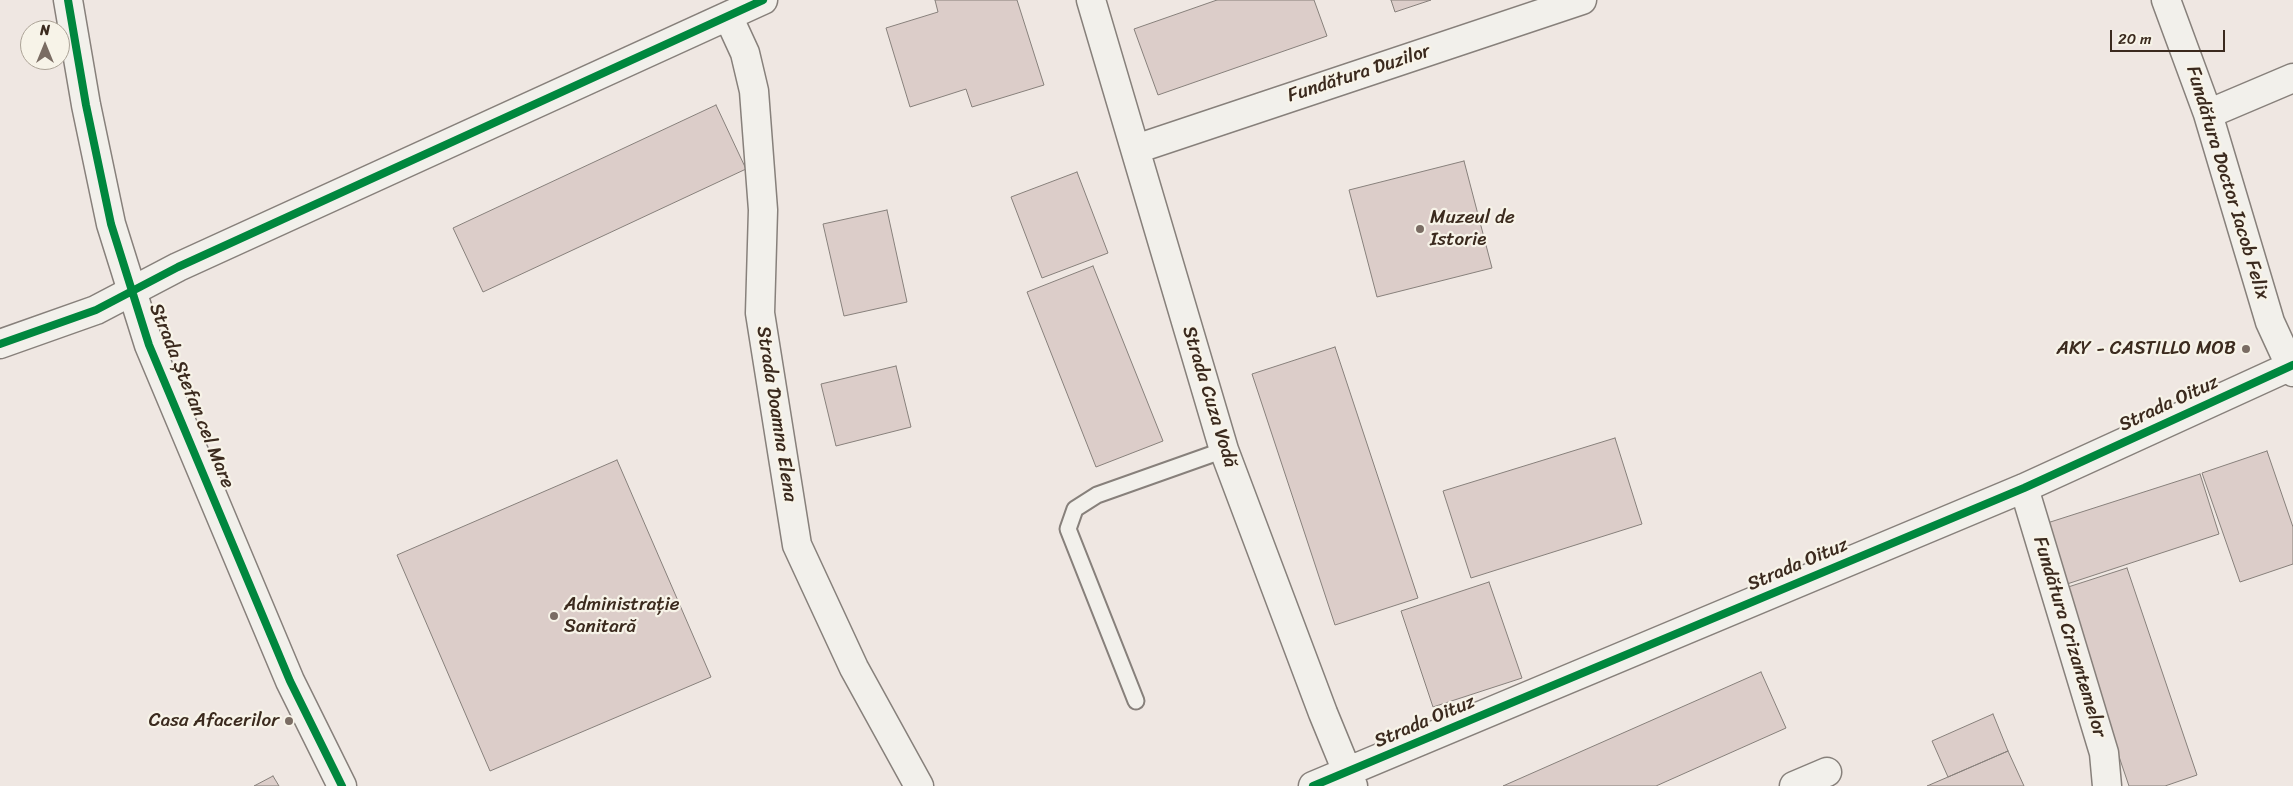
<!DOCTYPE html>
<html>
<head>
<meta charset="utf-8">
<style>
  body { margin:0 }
  #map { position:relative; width:2293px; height:786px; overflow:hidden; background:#efe7e2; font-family:Sriracha,sans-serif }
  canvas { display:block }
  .north { position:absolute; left:20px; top:20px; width:50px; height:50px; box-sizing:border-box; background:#f7f3e8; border:1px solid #aca397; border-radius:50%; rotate:0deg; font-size:14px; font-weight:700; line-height:20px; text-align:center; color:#3b2a1e }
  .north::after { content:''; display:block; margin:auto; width:18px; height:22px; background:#7a6c63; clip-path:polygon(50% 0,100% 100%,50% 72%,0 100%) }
  .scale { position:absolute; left:2110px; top:30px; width:115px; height:22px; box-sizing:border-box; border:2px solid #3b2a1e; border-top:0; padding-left:6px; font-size:15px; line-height:18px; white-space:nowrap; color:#3b2a1e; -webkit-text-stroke:4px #f7f3e8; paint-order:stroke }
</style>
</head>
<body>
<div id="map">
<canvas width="2293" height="786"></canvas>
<div class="north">N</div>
<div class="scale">20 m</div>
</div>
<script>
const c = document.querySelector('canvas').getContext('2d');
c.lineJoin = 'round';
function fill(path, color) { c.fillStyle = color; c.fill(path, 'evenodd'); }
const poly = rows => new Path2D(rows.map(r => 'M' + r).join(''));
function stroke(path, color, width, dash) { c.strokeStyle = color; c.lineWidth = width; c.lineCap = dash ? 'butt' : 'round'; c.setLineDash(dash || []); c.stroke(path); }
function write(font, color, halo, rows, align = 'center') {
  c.font = font + ' Sriracha,sans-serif'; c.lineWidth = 4.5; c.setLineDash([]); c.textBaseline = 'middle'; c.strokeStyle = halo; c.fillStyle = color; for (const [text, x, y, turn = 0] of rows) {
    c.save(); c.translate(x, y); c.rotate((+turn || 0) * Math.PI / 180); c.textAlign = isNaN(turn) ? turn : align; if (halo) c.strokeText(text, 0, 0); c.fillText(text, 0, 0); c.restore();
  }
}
const building = poly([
  [935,0,1017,0,1044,85,972,107,966,89,910,107,886,28,938,12,935,0],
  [1217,0,1314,0,1327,36,1158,95,1134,29,1217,0],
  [1391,0,1431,0,1395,12,1391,0],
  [716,105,746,169,483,292,453,228,716,105],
  [1464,161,1492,268,1377,297,1349,190,1464,161],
  [1077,172,1108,253,1042,278,1011,197,1077,172],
  [887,210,907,302,844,316,823,224,887,210],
  [1093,266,1163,441,1096,467,1027,292,1093,266],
  [1335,347,1418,598,1335,625,1252,374,1335,347],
  [896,366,911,427,836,446,821,384,896,366],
  [1615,438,1642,524,1471,578,1443,491,1615,438],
  [2267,451,2293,527,2293,564,2240,582,2202,473,2267,451],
  [617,460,711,677,490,771,397,555,617,460],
  [2200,474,2219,534,2061,586,2041,525,2200,474],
  [2127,568,2197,775,2165,786,2129,786,2062,589,2127,568],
  [1489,582,1522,678,1433,707,1401,611,1489,582],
  [1761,672,1786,728,1656,786,1503,786,1761,672],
  [1993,714,2008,751,1948,777,1932,741,1993,714],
  [2008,751,2024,786,1927,786,1948,777,2008,751],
  [273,776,279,786,254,786,273,776]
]);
fill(building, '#dccdc9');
stroke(building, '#87807b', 1);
const service = poly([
  [1136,701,1068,529,1075,509,1097,495,1224,450]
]);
const minor = poly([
  [1091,0,1224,450,1323,713,1353,786],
  [2166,0,2208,114,2270,322,2293,372],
  [728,16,745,53,754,91,763,210,760,313,797,545,854,668,919,786],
  [2208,114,2293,78],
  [1136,149,1582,0],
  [0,344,96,310,178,267,763,0],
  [2024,488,2104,753,2107,786],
  [1313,786,2024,488,2293,365],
  [1794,786,1827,772]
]);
const tertiary = poly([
  [68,0,86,105,111,224,149,345,290,681,342,786]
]);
stroke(service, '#87807b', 19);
stroke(minor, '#87807b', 31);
stroke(tertiary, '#87807b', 31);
stroke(service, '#f2f0eb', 15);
stroke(minor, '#f2f0eb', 28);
stroke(tertiary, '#f2f0eb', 28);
stroke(poly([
  [68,0,86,105,111,224,149,345,290,681,342,786],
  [0,344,96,310,178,267,763,0],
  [1313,786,2024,488,2293,365]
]), '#00873e', 8);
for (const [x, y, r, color] of [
  [1420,229,5,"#7a6c63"],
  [2246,349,5,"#7a6c63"],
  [554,616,5,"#7a6c63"],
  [289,721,5,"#7a6c63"]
]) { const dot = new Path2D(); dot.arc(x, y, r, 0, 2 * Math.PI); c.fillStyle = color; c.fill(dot); stroke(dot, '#f7f3e8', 2); }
write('19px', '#3b2a1e', '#f7f3e8', [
  ["Fundătura Duzilor",1359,74,-18],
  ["Fundătura Doctor Iacob Felix",2227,183,73],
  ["Strada Ștefan cel Mare",191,396,68],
  ["Strada Cuza Vodă",1209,397,73],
  ["Strada Oituz",2169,404,-25],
  ["Strada Doamna Elena",776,414,81],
  ["Strada Oituz",1798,565,-23],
  ["Fundătura Crizantemelor",2069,637,73],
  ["Strada Oituz",1425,722,-23]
]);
write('19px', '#3b2a1e', '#f7f3e8', [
  ["Muzeul de",1430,218],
  ["Istorie",1430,240],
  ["AKY - CASTILLO MOB",2236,349,"right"],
  ["Administrație",564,605],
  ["Sanitară",564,627],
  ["Casa Afacerilor",279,721,"right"]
], 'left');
</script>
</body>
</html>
